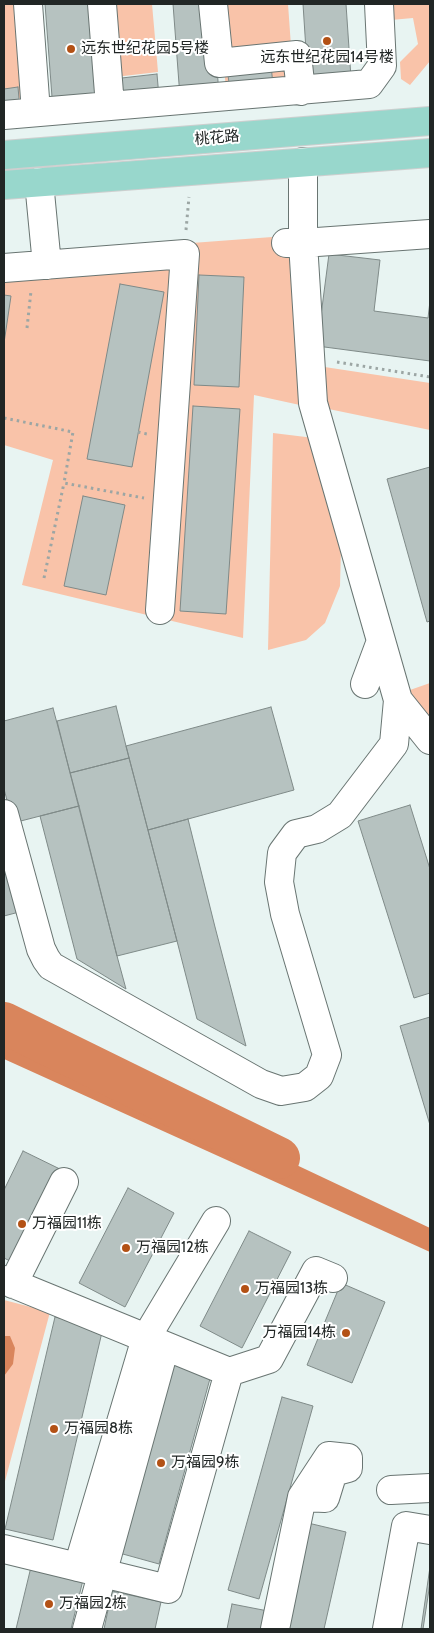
<!DOCTYPE html>
<html>
<head>
<meta charset="utf-8">
<style>
  body { margin:0 }
  #map { position:relative; width:434px; height:1633px; overflow:hidden; background:#e8f4f2; font-family:Cabin,sans-serif }
  canvas { display:block }
  .frame { position:absolute; inset:0; border:5px solid #212625; pointer-events:none }
</style>
</head>
<body>
<div id="map">
<canvas width="434" height="1633"></canvas>
<div class="frame"></div>
</div>
<script>
const c = document.querySelector('canvas').getContext('2d');
c.lineJoin = 'round';
function fill(path, color) { c.fillStyle = color; c.fill(path, 'evenodd'); }
const poly = rows => new Path2D(rows.map(r => 'M' + r).join(''));
function stroke(path, color, width, dash) { c.strokeStyle = color; c.lineWidth = width; c.lineCap = dash ? 'butt' : 'round'; c.setLineDash(dash || []); c.stroke(path); }
function write(font, color, halo, rows, align = 'center') {
  c.font = font + ' Cabin,"Noto Sans SC",sans-serif'; c.lineWidth = 4; c.setLineDash([]); c.textBaseline = 'middle'; c.strokeStyle = halo; c.fillStyle = color; for (const [text, x, y, turn = 0] of rows) {
    c.save(); c.translate(x, y); c.rotate((+turn || 0) * Math.PI / 180); c.textAlign = isNaN(turn) ? turn : align; if (halo) c.strokeText(text, 0, 0); c.fillText(text, 0, 0); c.restore();
  }
}
fill(poly([
  [4,4,25,4,31,98,4,99],
  [109,4,152,4,158,72,115,77],
  [220,4,288,4,294,88,226,93],
  [393,4,430,4,430,61,410,85,401,79,400,62,418,44,413,18,391,20],
  [299,235,309,407,254,395,243,638,22,585,53,460,4,445,4,257],
  [318,366,430,383,430,430,319,407],
  [273,433,314,438,341,548,340,586,325,623,306,640,268,650],
  [430,683,430,723,418,712,410,690],
  [4,1300,50,1312,4,1485]
]), '#f9c3a9');
fill(poly([
  [4,1027,430,1228,430,1252,4,1059],
  [4,1336,10,1336,15,1348,13,1364,4,1376]
]), '#d9855c');
stroke(poly([
  [4,1023,279,1158]
]), '#d9855c', 42);
const building = poly([
  [45,4,91,4,97,94,52,97,45,4],
  [173,4,212,4,219,94,180,97,173,4],
  [303,4,346,4,351,78,308,81,303,4],
  [271,64,273,86,230,90,227,68,271,64],
  [157,74,159,97,115,101,113,79,157,74],
  [18,87,20,110,4,111,4,89,18,87],
  [329,254,380,260,374,311,428,318,430,301,430,361,317,346,329,254],
  [199,275,244,277,239,387,194,385,199,275],
  [120,284,164,292,132,467,87,459,120,284],
  [4,295,11,296,4,343,4,295],
  [193,406,240,409,226,614,180,611,193,406],
  [430,467,430,621,427,622,387,479,430,467],
  [83,496,125,505,106,595,64,586,83,496],
  [116,706,129,758,70,773,57,721,116,706],
  [271,707,294,790,148,830,126,746,271,707],
  [53,708,79,806,13,823,4,789,4,721,53,708],
  [129,758,177,941,117,956,70,773,129,758],
  [410,805,430,869,430,993,414,998,358,821,410,805],
  [79,806,117,956,126,989,77,959,40,816,79,806],
  [188,819,215,927,246,1046,197,1019,177,941,148,830,188,819],
  [4,841,23,911,4,916,4,841],
  [430,1017,430,1125,400,1026,430,1017],
  [23,1151,66,1172,20,1266,4,1258,4,1190,23,1151],
  [128,1188,174,1213,125,1307,79,1283,128,1188],
  [249,1231,291,1252,242,1348,200,1326,249,1231],
  [341,1283,385,1302,352,1383,307,1365,341,1283],
  [55,1317,103,1328,53,1540,5,1529,55,1317],
  [164,1362,211,1375,159,1564,112,1551,164,1362],
  [282,1397,313,1406,259,1599,228,1590,282,1397],
  [308,1523,346,1532,324,1629,283,1629,308,1523],
  [31,1567,83,1580,71,1629,16,1629,31,1567],
  [430,1567,430,1629,421,1629,430,1567],
  [430,1583,430,1629,423,1629,430,1583],
  [112,1591,161,1602,155,1629,104,1629,112,1591],
  [232,1604,268,1611,264,1629,227,1629,232,1604]
]);
fill(building, '#b6c2c0');
stroke(building, '#7f8a88', 1);
const minor = poly([
  [28,4,36,112],
  [102,4,110,106],
  [213,4,219,63,297,55,301,91],
  [4,115,369,84,382,66,379,4],
  [303,162,303,243,313,403,398,700,430,740],
  [39,182,47,265],
  [286,243,303,243,430,234],
  [4,268,185,254,160,610],
  [365,684,381,641],
  [4,814,41,949,46,959,51,966,261,1084,281,1091,305,1087,319,1076,327,1055,285,914,279,882,282,853,296,834,317,829,340,815,394,744,398,700],
  [4,1280,229,1372,168,1589,4,1549],
  [13,1284,64,1182],
  [229,1372,269,1359,316,1271,333,1278],
  [391,1490,430,1488],
  [78,1567,146,1338,216,1221],
  [87,1629,165,1346],
  [275,1629,302,1497,329,1456,348,1458,348,1468,333,1472,325,1498,302,1497],
  [387,1629,406,1526,430,1530]
]);
const major = poly([
  [4,155,430,121],
  [4,185,430,153]
]);
stroke(minor, '#697572', 30);
stroke(major, '#cecfcf', 30);
stroke(poly([
  [186,230,189,197],
  [27,328,31,291],
  [337,362,430,377],
  [4,418,73,432,64,483,144,498],
  [138,432,147,434],
  [44,578,64,483]
]), '#9ca6a4', 3, [2.5, 4]);
stroke(minor, '#fff', 28);
stroke(major, '#98d7cc', 28);
for (const [x, y, r, color] of [
  [327,41,5,"#b35115"],
  [71,49,5,"#b35115"],
  [22,1224,5,"#b35115"],
  [126,1248,5,"#b35115"],
  [245,1289,5,"#b35115"],
  [346,1333,5,"#b35115"],
  [54,1429,5,"#b35115"],
  [161,1463,5,"#b35115"],
  [49,1604,5,"#b35115"]
]) { const dot = new Path2D(); dot.arc(x, y, r, 0, 2 * Math.PI); c.fillStyle = color; c.fill(dot); stroke(dot, '#fff', 2); }
write('15px', '#212625', '#fff', [
  ["远东世纪花园5号楼",81,49],
  ["远东世纪花园14号楼",327,58,"center"],
  ["万福园11栋",32,1224],
  ["万福园12栋",136,1248],
  ["万福园13栋",255,1289],
  ["万福园14栋",336,1333,"right"],
  ["万福园8栋",64,1429],
  ["万福园9栋",171,1463],
  ["万福园2栋",59,1604]
], 'left');
write('15px', '#212625', '#fff', [
  ["桃花路",217,138,-5]
]);
</script>
</body>
</html>
